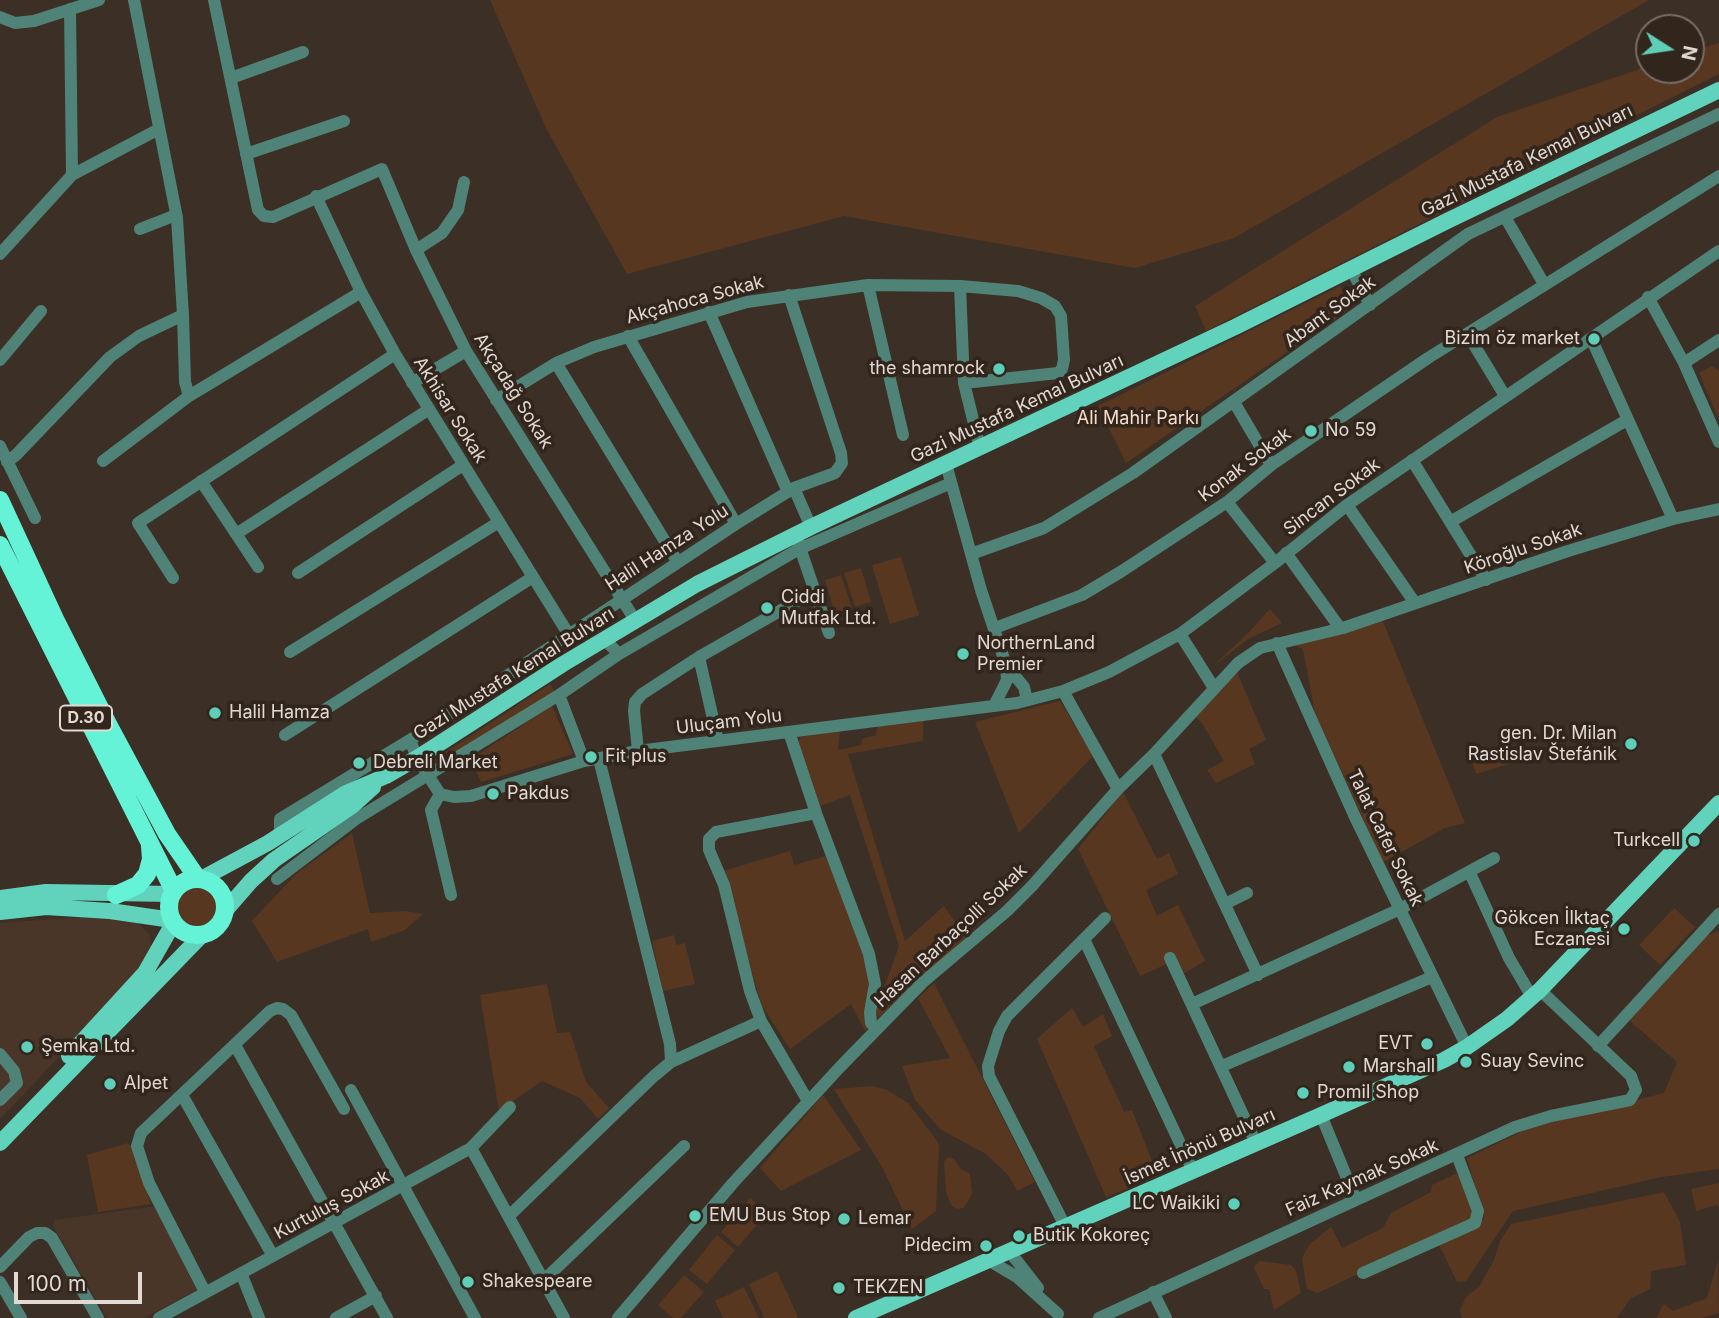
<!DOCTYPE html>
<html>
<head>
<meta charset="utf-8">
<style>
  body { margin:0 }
  #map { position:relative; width:1719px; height:1318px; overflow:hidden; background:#3c2f26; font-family:Inter,sans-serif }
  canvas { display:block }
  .north { position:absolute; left:1635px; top:14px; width:70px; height:70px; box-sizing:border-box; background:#32251c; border:2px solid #786d65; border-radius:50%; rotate:102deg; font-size:19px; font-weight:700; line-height:28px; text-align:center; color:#e2d9d3 }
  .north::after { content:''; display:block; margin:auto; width:24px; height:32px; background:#5eceb8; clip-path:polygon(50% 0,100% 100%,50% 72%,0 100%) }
  .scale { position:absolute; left:14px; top:1272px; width:128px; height:32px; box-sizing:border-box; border:4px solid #e2d9d3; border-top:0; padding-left:9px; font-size:21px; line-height:24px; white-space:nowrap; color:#e2d9d3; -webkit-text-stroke:5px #32251c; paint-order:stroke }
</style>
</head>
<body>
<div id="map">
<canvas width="1719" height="1318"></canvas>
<div class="north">N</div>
<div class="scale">100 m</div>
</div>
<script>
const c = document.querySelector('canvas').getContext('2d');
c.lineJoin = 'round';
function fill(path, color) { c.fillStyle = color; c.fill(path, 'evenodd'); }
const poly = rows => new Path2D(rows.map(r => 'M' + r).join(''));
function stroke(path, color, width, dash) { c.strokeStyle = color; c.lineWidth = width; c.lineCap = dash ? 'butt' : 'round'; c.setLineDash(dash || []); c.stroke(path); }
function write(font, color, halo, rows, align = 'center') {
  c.font = font + ' Inter,sans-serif'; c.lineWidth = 7; c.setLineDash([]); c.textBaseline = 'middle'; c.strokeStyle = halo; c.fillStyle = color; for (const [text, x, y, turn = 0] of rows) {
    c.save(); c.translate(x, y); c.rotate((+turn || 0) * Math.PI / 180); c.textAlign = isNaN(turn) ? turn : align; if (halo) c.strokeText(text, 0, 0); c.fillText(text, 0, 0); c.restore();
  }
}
fill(poly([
  [97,916,135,921,149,933,152,948,139,973,0,1119,0,923],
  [157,1206,196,1290,144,1318,107,1318,53,1226,55,1220]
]), '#493629');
fill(poly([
  [490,0,1649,0,1234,238,1135,268,844,216,627,274,546,128],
  [1719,43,1719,74,1206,331,1195,306,1497,117,1649,66,1649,70,1691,70,1691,52],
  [1340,286,1351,308,1126,463,1098,406],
  [1712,366,1719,371,1719,420,1699,373],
  [901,557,919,615,890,624,872,565],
  [861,568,871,602,855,607,844,573],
  [841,575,852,608,835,613,825,580],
  [1270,609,1282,623,1248,639,1211,668,1250,631],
  [1382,619,1465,823,1445,828,1383,862,1315,713,1303,649,1292,644],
  [1237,672,1266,740,1249,749,1255,764,1216,783,1207,770,1224,761,1202,723,1196,717],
  [550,684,555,692,433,768,432,761],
  [1060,701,1093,756,1019,833,975,722],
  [552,706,573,754,481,782,471,759],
  [923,720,923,741,848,754,905,941,944,906,966,937,879,1017,875,1013,899,946,850,795,818,807,798,742,801,737,840,730,838,750,861,745,862,739,876,735,877,725],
  [1507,746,1512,763,1476,774,1471,758],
  [1123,792,1157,859,1169,853,1178,874,1146,890,1157,916,1178,905,1205,961,1183,974,1176,960,1140,976,1078,849],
  [352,833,370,913,405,911,423,914,405,930,371,942,368,929,277,962,252,921,297,873],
  [790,851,794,865,826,856,869,968,867,1029,865,1031,851,1004,790,1049,762,1006,723,871],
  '176 905a22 22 0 1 1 44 0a22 22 0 1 1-44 0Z',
  [1674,908,1695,927,1660,965,1639,945],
  [1719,931,1719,1169,1662,1177,1513,1211,1466,1281,1457,1282,1439,1245,1484,1219,1467,1158,1529,1128,1664,1093,1677,1062,1629,1020,1706,936],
  [674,935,676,945,685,943,695,984,663,991,652,941],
  [934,983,1035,1182,1017,1191,1009,1176,986,1154,940,1129,915,1100,902,1066,950,1058,918,998],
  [547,984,557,1033,570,1032,586,1082,609,1108,598,1119,580,1098,542,1081,499,1111,480,995],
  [1072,1008,1083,1027,1103,1014,1112,1036,1094,1046,1124,1112,1132,1110,1158,1176,1106,1197,1037,1039],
  [873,1086,887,1090,908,1103,935,1138,939,1145,936,1211,912,1229,882,1167,834,1089],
  [823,1095,861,1150,781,1191,760,1168],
  [128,1143,131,1146,151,1204,98,1212,87,1155],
  [948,1157,954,1159,961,1169,970,1174,972,1193,964,1208,956,1209,951,1205,946,1192,944,1162],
  [1457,1173,1474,1212,1472,1219,1318,1293,1307,1289,1302,1258,1310,1244,1331,1227,1342,1248,1383,1228,1391,1213,1431,1192,1432,1185],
  [1719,1183,1719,1207,1717,1205,1696,1211,1691,1189],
  [1664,1192,1680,1222,1686,1265,1651,1271,1650,1289,1630,1299,1617,1318,1462,1318,1460,1310,1466,1297,1479,1287,1494,1260,1500,1241,1511,1224],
  [750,1198,767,1213,738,1247,721,1232],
  [717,1235,735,1250,707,1284,689,1270],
  [1718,1260,1719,1313,1702,1318,1656,1318,1664,1304,1673,1311,1707,1298],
  [1259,1261,1291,1265,1296,1271,1301,1293,1274,1310,1269,1289,1264,1289,1254,1267],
  [777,1271,798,1317,796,1318,764,1318,749,1284],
  [684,1275,704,1292,681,1318,673,1318,658,1305],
  [744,1287,759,1318,723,1318,715,1301]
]), '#583720');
stroke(poly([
  [134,0,177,218,183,315,185,382,189,396],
  [214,0,258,210,264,216,273,217,382,169,416,250,466,351,635,620],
  [70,9,72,175],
  [0,17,15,23,34,21,99,0],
  [231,78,303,52],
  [246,154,344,121],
  [316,196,361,292,395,354,569,635],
  [1505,217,1544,284],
  [140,229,176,215],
  [416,250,442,233,458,210,464,182],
  [0,254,72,175,159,129],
  [1351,269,1370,305],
  [868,285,903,435],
  [960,286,964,383,980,448],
  [1648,297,1684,363,1719,442],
  [709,312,788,492],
  [1468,335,1505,396],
  [628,336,736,524],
  [1591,338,1673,519],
  [0,360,41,311],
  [556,363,677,561],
  [1684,363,1719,340],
  [412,383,466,351],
  [496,400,556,363,594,347,747,302,868,285,960,286,1018,291,1041,298,1055,306,1061,316,1064,360,1062,369,1058,373,964,383],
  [1234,402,1271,465],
  [0,446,35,518],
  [1412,460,1486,580],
  [103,461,189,396,361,292],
  [7,462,16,455,110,357,139,336,183,315],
  [946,464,981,590,1006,665,1007,680,994,706],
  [201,481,258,567],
  [794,488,811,527],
  [1227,502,1275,563],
  [1347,505,1415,603],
  [1450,522,1627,420],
  [236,534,428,410],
  [798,542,829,633],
  [1286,553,1340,628],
  [971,554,1044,528,1133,473,1468,234,1719,114],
  [298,573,463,465],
  [173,578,138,523,395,354],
  [995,628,1082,595,1122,571,1227,502,1274,463,1428,358,1719,176],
  [1180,634,1214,688],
  [604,639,619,654,799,549,951,483],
  [1277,643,1355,817,1467,1047],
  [290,652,499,522],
  [699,657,718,741],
  [1006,665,1024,687,1027,700],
  [1063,691,1118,789],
  [789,732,816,813,869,954,875,984,870,1012,871,1023,876,1029],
  [285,735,533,577],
  [410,740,417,758,440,794],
  [638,751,634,711,635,702,642,694,699,657,813,592],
  [1154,754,1258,975],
  [584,761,559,695,619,654],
  [440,794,454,797,471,796,584,761,638,751,1017,703,1063,691,1109,672,1180,634,1275,563,1347,505,1719,251],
  [440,794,431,810,451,895],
  [280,836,280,819,410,740,736,524,794,488,835,473,842,463,841,453,789,295],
  [1470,873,1509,958,1532,997],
  [277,879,356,819,559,695],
  [1225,904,1247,893],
  [1084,939,1193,1171],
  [1170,958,1256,1143],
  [1192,1004,1400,909,1494,858],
  [235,1045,387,1318],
  [1598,1046,1719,914],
  [0,1054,14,1071,17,1083,0,1100],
  [671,1062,761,1021],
  [1222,1066,1432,977],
  [351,1090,475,1318],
  [182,1095,273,1256],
  [808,1101,761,1021,750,991,724,885,709,850,709,839,716,832,816,813],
  [1321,1115,1356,1200],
  [471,1148,564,1318],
  [510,1215,654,1076,671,1062,670,1044,599,759],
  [1066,1228,989,1076,988,1066,999,1031,1007,1016,1105,918],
  [1010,1252,1038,1288],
  [990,1261,1017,1277,1058,1314],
  [0,1267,29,1237,37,1233,45,1233,52,1238,98,1318],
  [241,1273,259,1318],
  [1363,1273,1475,1223,1478,1211,1457,1155],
  [545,1279,684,1146],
  [0,1282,21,1318],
  [205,1292,149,1183,137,1146,141,1133,270,1011,277,1008,283,1009,291,1015,344,1109],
  [1153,1292,1166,1318],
  [159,1318,471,1148,510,1107],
  [336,1318,376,1296],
  [618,1318,733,1183,841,1066,922,983,1007,911,1032,886,1118,789,1154,754,1238,663,1260,648,1343,628,1568,551,1673,519,1719,509],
  [1099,1318,1515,1127,1551,1116,1630,1100,1636,1090,1631,1076,1540,990]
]), '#508378', 12);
stroke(poly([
  [201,879,268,843,346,793,386,776,417,758,563,664,697,584,811,527,1235,327,1447,221,1719,90],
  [0,898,46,892,172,894],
  [0,912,46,907,110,911,172,920],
  [224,912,251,881,274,860,352,806,373,787],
  [69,1056,145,973,174,922],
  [0,1143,203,934],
  [856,1318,1321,1115,1444,1060,1467,1047,1507,1019,1540,990,1719,803]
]), '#61d3bd', 16);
stroke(poly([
  [0,500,55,619,109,726,167,834,198,879],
  [0,545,174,891],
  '169 907a28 28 0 1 1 56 0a28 28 0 1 1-56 0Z',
  [116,895,138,885,147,874,151,859,150,846]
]), '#65f3d8', 18);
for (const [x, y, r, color] of [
  [1594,339,7,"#5eceb8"],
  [999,369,7,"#5eceb8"],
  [1311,431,7,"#5eceb8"],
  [767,608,7,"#5eceb8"],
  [963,654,7,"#5eceb8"],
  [215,713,7,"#5eceb8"],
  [1631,744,7,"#5eceb8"],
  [591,757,7,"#5eceb8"],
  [359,763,7,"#5eceb8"],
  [493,794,7,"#5eceb8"],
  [1694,841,7,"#5eceb8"],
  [1624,929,7,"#5eceb8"],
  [1427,1044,7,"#5eceb8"],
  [27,1047,7,"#5eceb8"],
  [1466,1062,7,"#5eceb8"],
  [1349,1067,7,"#5eceb8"],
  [110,1084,7,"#5eceb8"],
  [1303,1093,7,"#5eceb8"],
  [1234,1204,7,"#5eceb8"],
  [695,1216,7,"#5eceb8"],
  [844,1219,7,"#5eceb8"],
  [1019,1236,7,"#5eceb8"],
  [986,1246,7,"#5eceb8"],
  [468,1282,7,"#5eceb8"],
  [839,1288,7,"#5eceb8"]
]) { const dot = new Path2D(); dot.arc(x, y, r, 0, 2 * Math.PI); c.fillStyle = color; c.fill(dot); stroke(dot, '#32251c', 2.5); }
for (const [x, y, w] of [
  [86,718,52]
]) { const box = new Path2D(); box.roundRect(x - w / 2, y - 12.5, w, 25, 5); c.fillStyle = '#32251c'; c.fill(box); stroke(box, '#e2d9d3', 2); }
write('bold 16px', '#e2d9d3', null, [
  ["D.30",86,718]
]);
write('18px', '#e2d9d3', '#32251c', [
  ["Gazi Mustafa Kemal Bulvarı",1527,161,-26],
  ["Akçahoca Sokak",695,300,-15],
  ["Abant Sokak",1330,312,-36],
  ["Akçadağ Sokak",513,391,58],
  ["Gazi Mustafa Kemal Bulvarı",1017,409,-25],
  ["Akhisar Sokak",450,410,58],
  ["Konak Sokak",1245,465,-37],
  ["Sincan Sokak",1332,497,-37],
  ["Halil Hamza Yolu",667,548,-33],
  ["Köroğlu Sokak",1523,549,-19],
  ["Gazi Mustafa Kemal Bulvarı",514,674,-32],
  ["Uluçam Yolu",729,722,-7],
  ["Talat Cafer Sokak",1385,838,64],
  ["Hasan Barbaçolli Sokak",951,936,-43],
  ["İsmet İnönü Bulvarı",1200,1147,-24],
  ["Faiz Kaymak Sokak",1362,1178,-24],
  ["Kurtuluş Sokak",332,1205,-28]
]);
write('18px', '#e2d9d3', '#32251c', [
  ["Bizim öz market",1580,339,"right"],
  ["the shamrock",985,369,"right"],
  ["No 59",1325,431],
  ["Ciddi",781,598],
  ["Mutfak Ltd.",781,619],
  ["NorthernLand",977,644],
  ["Premier",977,665],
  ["Halil Hamza",229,713],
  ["gen. Dr. Milan",1617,734,"right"],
  ["Rastislav Štefánik",1617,755,"right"],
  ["Fit plus",605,757],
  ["Debreli Market",373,763],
  ["Pakdus",507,794],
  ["Turkcell",1680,841,"right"],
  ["Gökcen İlktaç",1610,919,"right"],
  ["Eczanesi",1610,940,"right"],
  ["EVT",1413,1044,"right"],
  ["Şemka Ltd.",41,1047],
  ["Suay Sevinc",1480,1062],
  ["Marshall",1363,1067],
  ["Alpet",124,1084],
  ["Promil Shop",1317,1093],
  ["LC Waikiki",1220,1204,"right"],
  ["EMU Bus Stop",709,1216],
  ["Lemar",858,1219],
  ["Butik Kokoreç",1033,1236],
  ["Pidecim",972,1246,"right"],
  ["Shakespeare",482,1282],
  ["TEKZEN",853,1288]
], 'left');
write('18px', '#f8dcca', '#32251c', [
  ["Ali Mahir Parkı",1138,419]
]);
</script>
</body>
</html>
